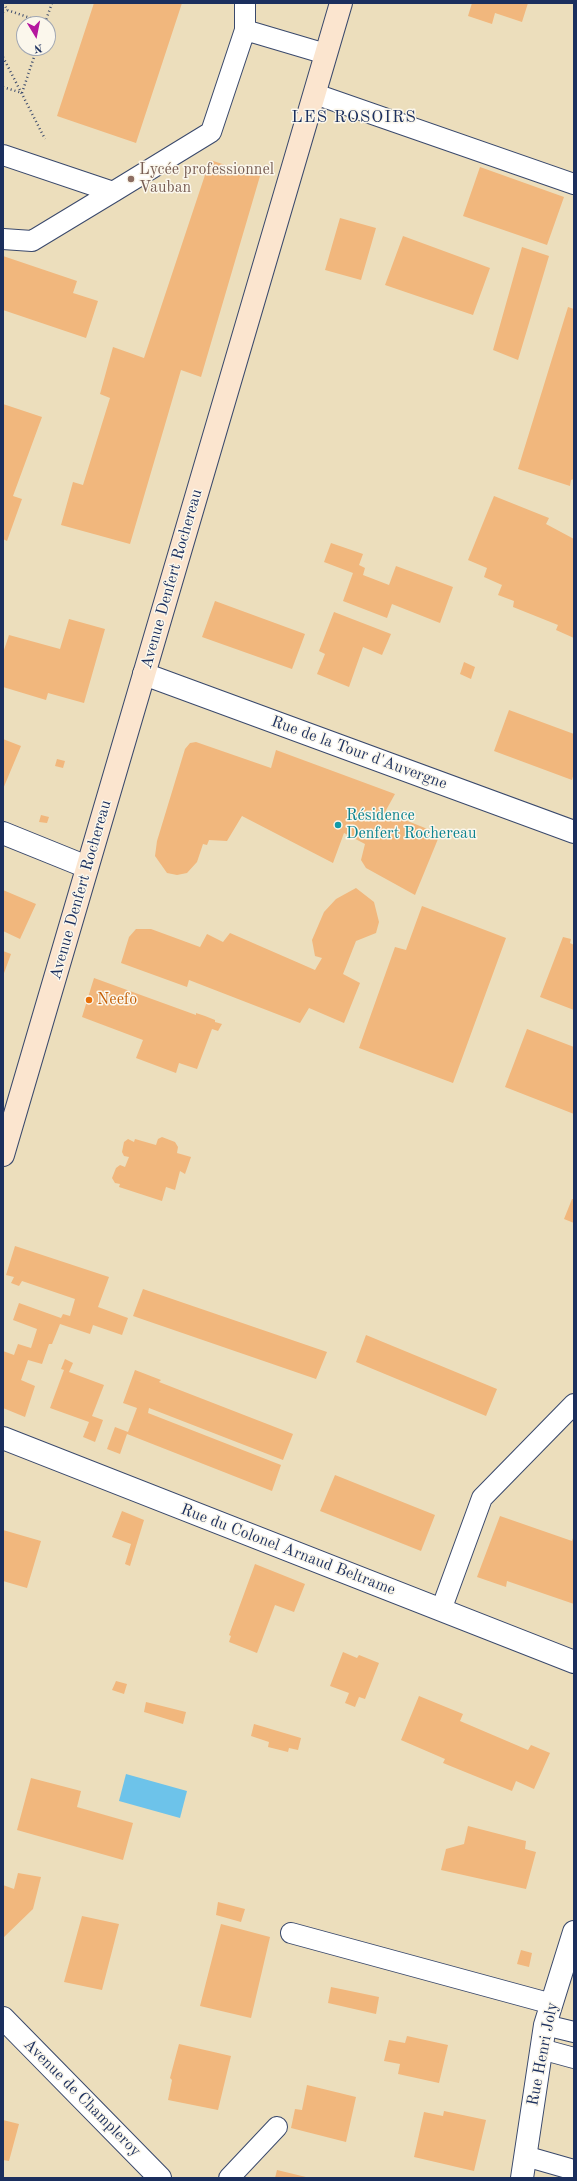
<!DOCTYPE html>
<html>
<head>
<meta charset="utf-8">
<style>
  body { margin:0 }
  #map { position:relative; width:577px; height:2181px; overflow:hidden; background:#ecdebc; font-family:"Old Standard TT",serif }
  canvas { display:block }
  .frame { position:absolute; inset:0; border:4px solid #1b2f5e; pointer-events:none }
  .north { position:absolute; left:16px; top:16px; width:40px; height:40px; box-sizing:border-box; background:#fbf7ec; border:1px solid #a1a7b3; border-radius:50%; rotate:170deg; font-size:11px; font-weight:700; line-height:16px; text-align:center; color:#1b2f5e }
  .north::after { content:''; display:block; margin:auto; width:14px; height:18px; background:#b5179e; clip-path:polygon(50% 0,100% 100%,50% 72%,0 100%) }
</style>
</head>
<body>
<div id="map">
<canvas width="577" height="2181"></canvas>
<div class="frame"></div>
<div class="north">N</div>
</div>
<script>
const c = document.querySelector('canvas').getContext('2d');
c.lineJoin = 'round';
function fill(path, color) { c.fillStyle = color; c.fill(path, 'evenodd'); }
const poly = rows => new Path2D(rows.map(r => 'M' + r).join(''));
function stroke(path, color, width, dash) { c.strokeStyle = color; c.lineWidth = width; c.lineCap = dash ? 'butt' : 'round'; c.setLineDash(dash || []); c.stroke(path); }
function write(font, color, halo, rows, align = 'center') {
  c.font = font + ' "Old Standard TT",serif'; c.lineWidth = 3; c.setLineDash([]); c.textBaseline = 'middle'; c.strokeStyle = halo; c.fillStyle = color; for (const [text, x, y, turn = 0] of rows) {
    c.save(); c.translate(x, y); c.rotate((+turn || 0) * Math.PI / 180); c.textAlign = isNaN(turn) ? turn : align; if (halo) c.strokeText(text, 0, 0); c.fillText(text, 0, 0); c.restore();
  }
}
fill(poly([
  [126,1774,187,1791,180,1818,119,1801]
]), '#6dc3ea');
fill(poly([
  [94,3,182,3,136,143,57,116],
  [472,3,528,3,522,22,495,13,492,24,468,16],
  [210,160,260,176,201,377,181,370,130,544,61,525,73,482,83,485,110,398,100,394,113,347,144,358],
  [480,167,564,197,547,245,463,216],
  [340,218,376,228,361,280,325,270],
  [403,236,490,268,473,315,385,285],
  [522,247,549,256,518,360,493,350],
  [3,256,77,281,73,293,98,301,86,338,3,310],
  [568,307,574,309,574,479,571,480,570,486,518,469],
  [3,404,42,417,13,496,22,499,7,541,3,539],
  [494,496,549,518,546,524,574,539,574,638,556,630,558,625,513,607,514,601,498,595,502,585,484,577,487,568,468,560],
  [331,543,363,554,359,565,365,568,363,575,389,585,396,566,453,587,440,623,392,604,387,618,343,601,353,573,324,562],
  [215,601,305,634,292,669,202,637],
  [334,612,391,634,382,655,363,647,349,687,317,674,325,654,319,651],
  [69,619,105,629,84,703,48,693,46,700,3,687,3,653,9,635,60,649],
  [464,662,475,667,471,679,460,674],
  [509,710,574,734,574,773,572,780,494,751],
  [3,739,21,746,3,789],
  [196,742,271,768,276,750,395,794,385,812,440,834,415,895,366,868,361,860,365,844,344,833,333,863,242,816,227,841,209,840,207,845,203,844,197,862,187,873,177,875,167,873,155,856,157,841,185,749,190,743],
  [57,759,65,761,63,768,55,766],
  [41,815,49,817,47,823,39,822],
  [356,888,374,902,379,922,376,933,356,941,343,974,360,983,344,1023,309,1008,300,1023,189,980,187,987,121,963,129,937,136,929,151,929,200,947,207,934,223,942,230,933,315,970,322,958,315,956,312,940,324,912,336,899],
  [3,890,36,904,20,939,3,931],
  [422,906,506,938,453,1083,359,1048,395,947,406,950],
  [563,937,571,939,570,943,574,945,574,1010,540,997],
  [3,951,11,954,3,976],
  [94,978,196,1015,196,1013,205,1016,215,1020,215,1022,222,1024,218,1031,212,1029,197,1069,179,1063,176,1073,136,1058,143,1040,82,1017],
  [527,1029,574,1047,574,1114,505,1087],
  [162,1137,175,1142,178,1147,177,1153,191,1157,185,1174,180,1171,175,1190,166,1187,162,1201,119,1187,120,1184,115,1183,112,1178,116,1168,120,1165,125,1167,129,1157,124,1156,122,1152,124,1142,128,1139,134,1142,135,1139,156,1145,158,1139],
  [572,1199,574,1199,574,1223,564,1219],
  [15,1246,109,1277,98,1307,128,1318,122,1335,93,1325,90,1334,60,1324,52,1344,49,1344,42,1364,28,1360,21,1380,35,1386,25,1417,3,1408,3,1351,14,1355,18,1344,31,1348,37,1329,13,1320,19,1303,61,1318,63,1314,70,1316,75,1299,22,1281,19,1286,11,1283,14,1277,6,1275],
  [143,1289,327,1352,316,1379,133,1316],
  [366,1335,497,1389,486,1416,356,1362],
  [65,1359,73,1363,69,1372,104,1385,92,1416,103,1420,95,1442,83,1437,89,1422,50,1408,64,1370,61,1369],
  [135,1370,161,1380,159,1382,293,1434,283,1460,149,1408,148,1413,281,1465,272,1491,127,1434,120,1454,107,1449,115,1427,128,1432,137,1408,123,1403],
  [335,1475,435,1515,421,1551,320,1511],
  [122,1511,144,1520,130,1566,125,1564,131,1544,112,1537],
  [500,1516,572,1541,574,1535,574,1604,507,1581,506,1587,477,1577],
  [3,1530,41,1541,27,1588,3,1581],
  [255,1564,305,1584,294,1612,275,1605,257,1653,229,1642,231,1636,229,1635],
  [343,1652,357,1658,359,1655,379,1663,365,1699,359,1697,355,1707,345,1703,349,1693,330,1686],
  [116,1681,127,1684,124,1694,112,1690],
  [419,1696,463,1714,460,1721,528,1750,531,1745,550,1753,534,1789,516,1781,512,1791,443,1763,445,1759,401,1740],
  [146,1702,186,1712,183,1724,144,1712],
  [254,1724,301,1738,298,1750,289,1748,288,1752,268,1747,269,1742,251,1736],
  [31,1778,81,1791,77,1807,133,1823,123,1860,17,1830],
  [468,1826,526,1841,525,1849,536,1852,526,1889,441,1870,446,1849,464,1844],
  [18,1873,41,1877,33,1909,3,1938,3,1885,14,1889],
  [218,1902,245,1909,241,1922,216,1915],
  [82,1916,119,1924,102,1990,64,1982],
  [221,1924,270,1937,251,2018,200,2006],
  [521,1950,532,1953,529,1967,517,1964],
  [331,1987,379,1997,376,2014,328,2003],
  [407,2036,448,2045,439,2083,398,2074,400,2064,384,2061,389,2040,405,2043],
  [179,2044,231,2056,218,2110,168,2100,172,2080,170,2078],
  [307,2085,356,2097,346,2142,291,2128,295,2109,302,2110],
  [444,2111,486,2120,474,2171,414,2157,424,2112,443,2116],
  [3,2120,19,2124,9,2161,3,2160],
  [277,2170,306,2177,306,2178,275,2178]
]), '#f1b77d');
const lane = poly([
  [245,30,326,54],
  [315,94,574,184],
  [3,155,113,192,211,132,245,30,245,3],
  [3,239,32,241,113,192],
  [441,1610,482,1498,574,1404],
  [291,1933,552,2004],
  [545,2025,574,2032],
  [541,2049,574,2058],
  [525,2156,574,2170],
  [229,2178,277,2127]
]);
const street = poly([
  [144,674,574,832],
  [3,833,87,867],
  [3,1438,574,1662],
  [3,2018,160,2178],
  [522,2178,545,2025,574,1932]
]);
const secondary = poly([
  [3,1155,341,3]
]);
stroke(lane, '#3a496c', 22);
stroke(street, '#3a496c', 24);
stroke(secondary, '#3a496c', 24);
stroke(poly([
  [4,3,7,10,45,23],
  [3,12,7,10],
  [45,23,52,3],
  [3,57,45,139],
  [3,87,22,93,37,48]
]), '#3a496c', 2.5, [1, 3]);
stroke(lane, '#fff', 20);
stroke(street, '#fff', 22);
stroke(secondary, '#fbe5cf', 22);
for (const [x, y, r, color] of [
  [131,179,4,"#8d6e63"],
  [338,825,4,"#0f9aa8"],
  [89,1000,4,"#e8710a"]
]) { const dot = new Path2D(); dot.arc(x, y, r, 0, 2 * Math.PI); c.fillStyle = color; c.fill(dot); stroke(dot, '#fbf7ec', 1.5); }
write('16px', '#785e54', '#fbf7ec', [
  ["Lycée professionnel",139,170],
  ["Vauban",139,188]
], 'left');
write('16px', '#1b2f5e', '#fbf7ec', [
  ["Avenue Denfert Rochereau",172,579,-74],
  ["Rue de la Tour d'Auvergne",359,753,20],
  ["Avenue Denfert Rochereau",81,890,-74],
  ["Rue du Colonel Arnaud Beltrame",288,1550,21],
  ["Rue Henri Joly",543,2054,-79],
  ["Avenue de Champleroy",82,2098,45]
]);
write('16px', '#0d838f', '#fbf7ec', [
  ["Résidence",346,816],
  ["Denfert Rochereau",346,834]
], 'left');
write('16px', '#c56008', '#fbf7ec', [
  ["Neefo",97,1000]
], 'left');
c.letterSpacing = '1px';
write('17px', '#1b2f5e', '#fbf7ec', [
  ["LES ROSOIRS",354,118]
]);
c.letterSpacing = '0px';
</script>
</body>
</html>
